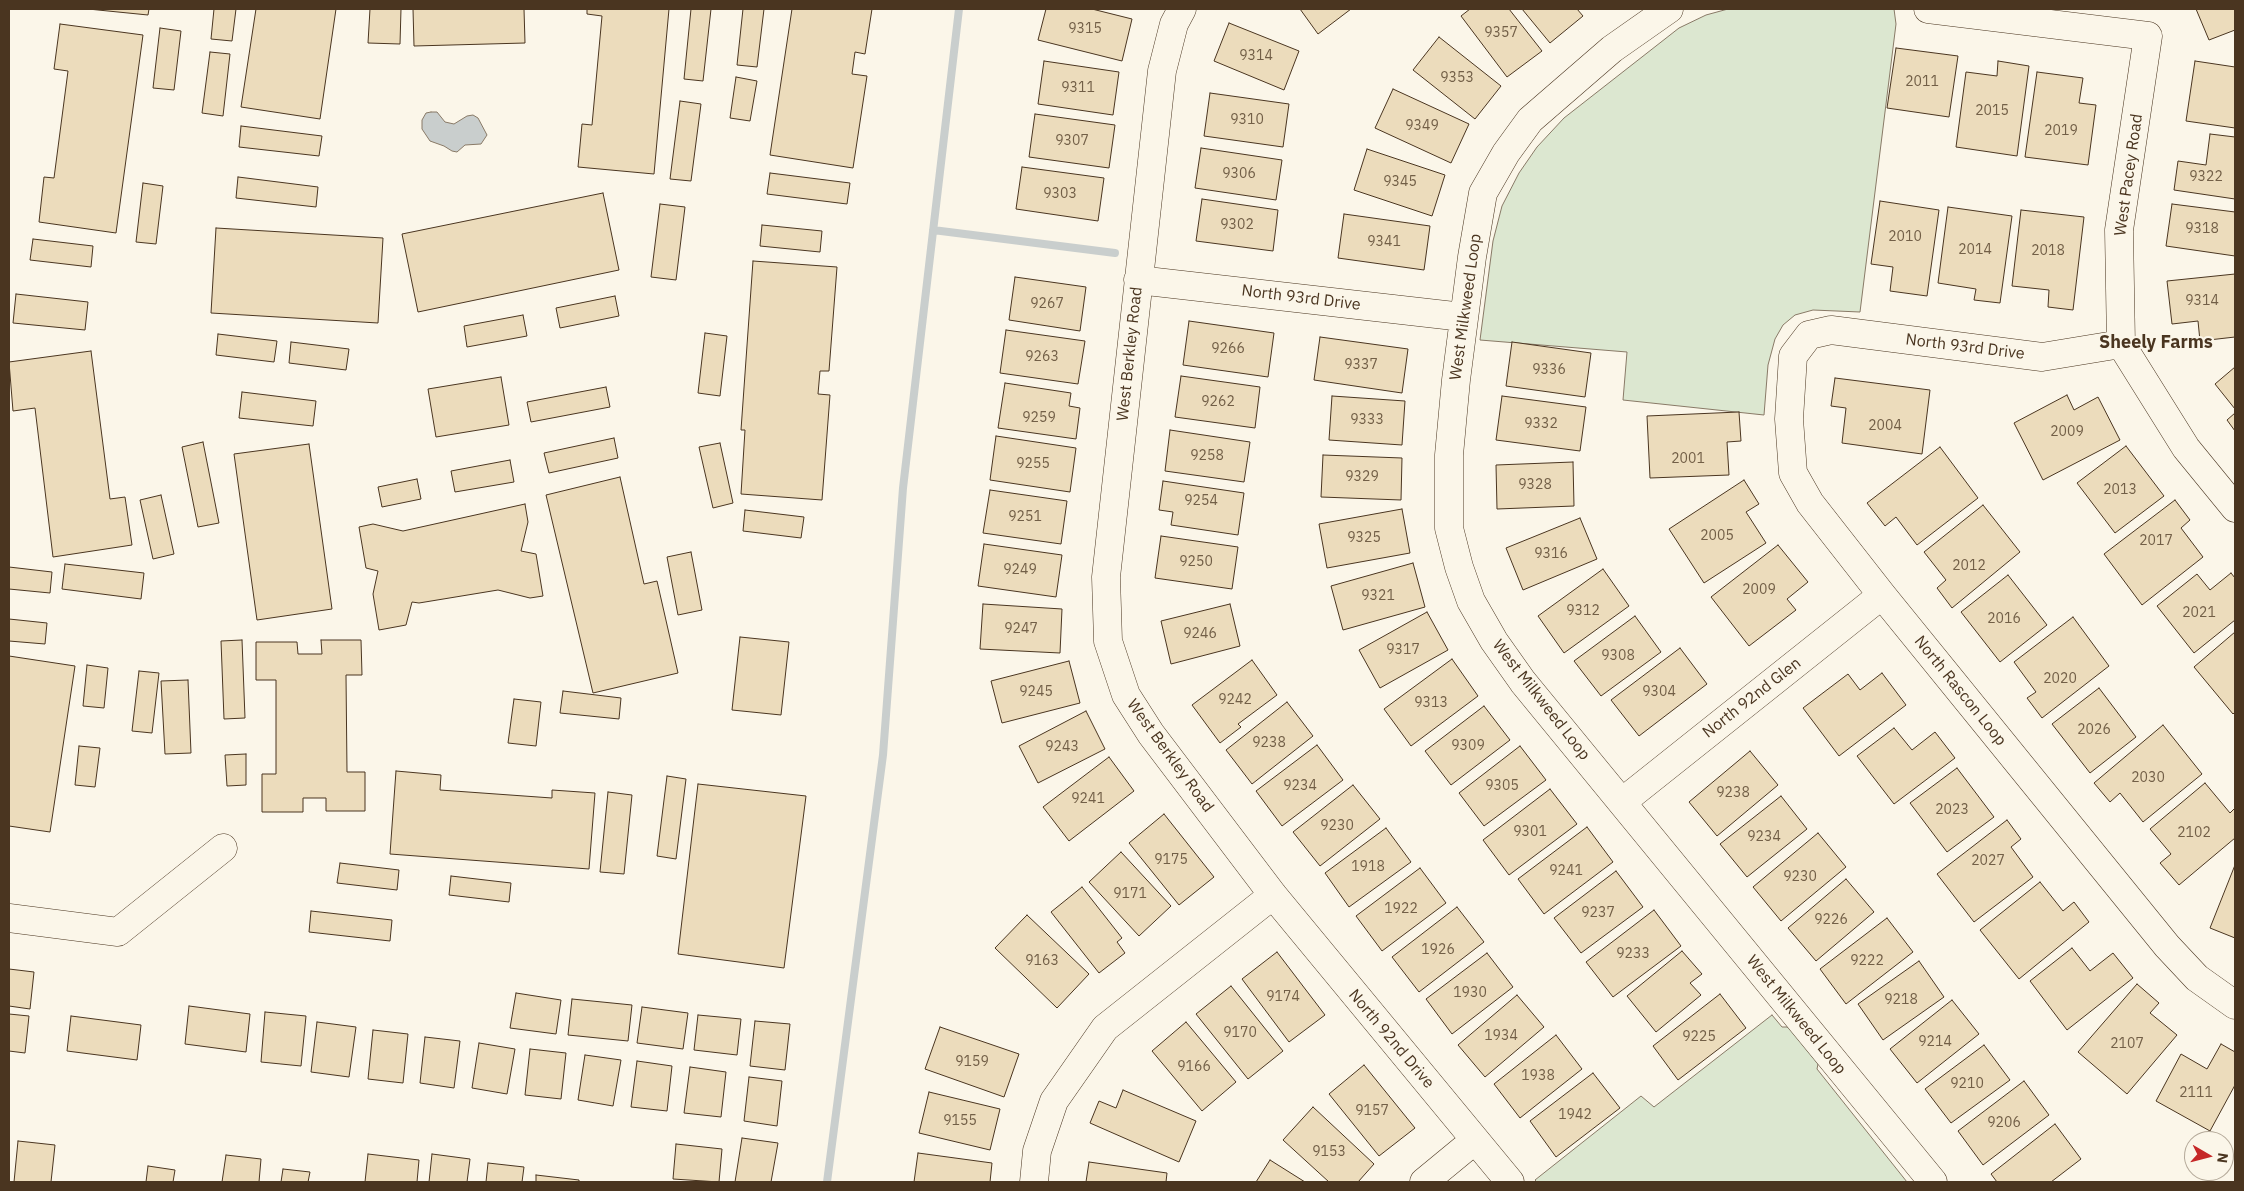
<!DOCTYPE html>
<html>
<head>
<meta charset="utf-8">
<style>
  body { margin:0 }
  #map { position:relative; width:2244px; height:1191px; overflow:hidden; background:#fbf6e9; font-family:"IBM Plex Sans",sans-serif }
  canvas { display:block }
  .frame { position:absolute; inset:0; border:10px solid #4a3520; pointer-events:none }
  .north { position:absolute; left:2184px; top:1131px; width:50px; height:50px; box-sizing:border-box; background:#fbf6e9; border:1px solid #b4a999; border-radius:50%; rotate:98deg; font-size:14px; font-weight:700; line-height:20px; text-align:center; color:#4a3520 }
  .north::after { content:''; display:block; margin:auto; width:18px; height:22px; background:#c62828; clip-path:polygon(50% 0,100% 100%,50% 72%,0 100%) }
</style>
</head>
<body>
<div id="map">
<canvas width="2244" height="1191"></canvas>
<div class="frame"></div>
<div class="north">N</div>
</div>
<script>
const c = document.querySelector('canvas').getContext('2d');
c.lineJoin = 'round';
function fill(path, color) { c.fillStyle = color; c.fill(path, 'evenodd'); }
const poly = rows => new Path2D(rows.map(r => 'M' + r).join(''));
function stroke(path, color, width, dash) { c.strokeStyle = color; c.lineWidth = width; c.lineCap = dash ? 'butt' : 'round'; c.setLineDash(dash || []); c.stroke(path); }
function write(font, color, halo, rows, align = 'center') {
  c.font = font + ' "IBM Plex Sans",sans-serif'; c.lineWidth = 4; c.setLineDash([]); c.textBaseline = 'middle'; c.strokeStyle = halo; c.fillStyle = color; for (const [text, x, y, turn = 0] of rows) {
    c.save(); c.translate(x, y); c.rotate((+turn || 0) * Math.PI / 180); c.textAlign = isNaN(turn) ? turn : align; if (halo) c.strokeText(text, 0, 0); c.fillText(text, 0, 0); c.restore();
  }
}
const green = poly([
  [1728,9,1894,9,1896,24,1860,312,1813,310,1795,315,1783,325,1775,339,1768,365,1764,415,1623,400,1627,352,1480,340,1493,241,1502,206,1519,173,1537,147,1564,118,1679,28,1706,15,1728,9],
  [1772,1015,1782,1027,1791,1027,1819,1059,1817,1069,1907,1182,1537,1182,1535,1180,1641,1096,1654,1107,1772,1015]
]);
fill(green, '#dce7d0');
stroke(green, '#887966', 1);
const water = poly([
  [431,112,437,112,445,122,454,124,467,116,473,115,478,118,487,135,481,144,465,145,457,152,452,151,444,146,430,141,422,129,422,120,426,113,431,112]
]);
fill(water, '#c9cecd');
stroke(water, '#887966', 1);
stroke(poly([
  [933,230,1115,253],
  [827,1182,883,755,903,488,959,9]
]), '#c9cecd', 8);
const building = poly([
  [88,9,149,9,148,15,88,9],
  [214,9,236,9,232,41,211,39,214,9],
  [256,9,336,9,320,119,241,107,256,9],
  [370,9,401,9,400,44,368,43,370,9],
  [413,9,524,9,525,43,414,46,413,9],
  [587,9,669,9,654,174,578,167,582,124,592,125,602,16,587,14,587,9],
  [691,9,711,9,703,81,684,79,691,9],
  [743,9,764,9,757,67,737,65,743,9],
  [792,9,872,9,865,54,855,52,852,74,867,76,853,168,770,155,792,9],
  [1046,9,1092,9,1132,19,1122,61,1038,40,1046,9],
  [1300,9,1351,9,1318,34,1300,9],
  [1470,9,1509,9,1542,51,1507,77,1461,16,1470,9],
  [1522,9,1577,9,1583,16,1550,43,1522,9],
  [2196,9,2235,9,2235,30,2209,40,2196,9],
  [1229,23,1299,51,1284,90,1214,61,1229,23],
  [60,24,143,35,116,233,39,222,44,177,54,178,68,71,54,69,60,24],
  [160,28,181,31,174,90,153,88,160,28],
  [1439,37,1501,86,1475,119,1413,70,1439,37],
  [1896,48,1958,56,1949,117,1887,108,1896,48],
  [210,52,230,54,223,116,202,113,210,52],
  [1044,61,1119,72,1113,115,1038,104,1044,61],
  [1998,61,2029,66,2017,156,1956,147,1966,72,1997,76,1998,61],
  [2195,61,2235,67,2235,128,2186,121,2195,61],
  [2037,72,2083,78,2079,103,2096,105,2088,165,2025,157,2037,72],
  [736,77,757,81,750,121,730,118,736,77],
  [1393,89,1469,124,1451,163,1375,128,1393,89],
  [1210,93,1289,104,1283,147,1204,136,1210,93],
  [680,101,701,104,691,181,670,179,680,101],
  [1035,114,1115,125,1109,168,1029,157,1035,114],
  [241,126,322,136,319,156,239,147,241,126],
  [2210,134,2235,137,2235,199,2174,190,2178,161,2206,165,2210,134],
  [1201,148,1282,160,1276,200,1195,188,1201,148],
  [1367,149,1445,175,1432,216,1354,190,1367,149],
  [1022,167,1104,178,1098,221,1016,209,1022,167],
  [770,173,850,183,847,204,767,194,770,173],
  [238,177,318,187,316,207,236,198,238,177],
  [143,183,163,186,156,244,136,242,143,183],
  [603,193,619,270,418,312,402,234,603,193],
  [1202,199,1278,210,1273,251,1196,241,1202,199],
  [1880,201,1939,210,1927,296,1890,291,1893,267,1871,264,1880,201],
  [660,204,685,207,676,280,651,277,660,204],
  [2172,204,2235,212,2235,256,2166,246,2172,204],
  [1948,207,2012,216,2000,303,1974,300,1976,289,1938,283,1948,207],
  [2021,210,2084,217,2073,310,2048,307,2049,290,2012,286,2021,210],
  [1344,214,1430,226,1424,270,1338,258,1344,214],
  [762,225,822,231,820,252,760,246,762,225],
  [216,228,383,238,378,323,211,313,216,228],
  [33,239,93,246,91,267,30,260,33,239],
  [753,261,837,267,829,371,820,371,818,394,830,395,822,500,741,494,745,430,741,430,753,261],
  [2235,274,2235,337,2200,341,2198,321,2172,324,2167,281,2235,274],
  [1015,277,1086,287,1080,331,1009,320,1015,277],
  [16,294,88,302,85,330,13,323,16,294],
  [615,296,619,316,560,328,556,308,615,296],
  [523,315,527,336,467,347,464,326,523,315],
  [1189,321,1274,333,1268,377,1183,365,1189,321],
  [1006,330,1085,341,1078,384,1000,373,1006,330],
  [705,333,727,336,720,396,698,393,705,333],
  [218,334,277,341,274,362,216,355,218,334],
  [1320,337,1408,349,1402,393,1314,380,1320,337],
  [291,342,349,349,346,370,289,363,291,342],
  [1512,342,1591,353,1585,397,1506,386,1512,342],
  [91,351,110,499,125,497,132,545,53,557,35,408,13,411,9,362,91,351],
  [2235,367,2235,409,2215,384,2235,367],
  [1181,376,1260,387,1255,428,1175,417,1181,376],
  [501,377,509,425,436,437,428,389,501,377],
  [1835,378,1930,390,1922,454,1842,443,1846,408,1831,406,1835,378],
  [1005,383,1071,393,1069,406,1080,408,1076,439,998,428,1005,383],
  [606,387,610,407,531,422,527,402,606,387],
  [242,392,316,401,313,426,239,418,242,392],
  [2067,395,2074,410,2098,397,2120,440,2043,480,2014,423,2067,395],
  [1332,396,1405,401,1402,445,1329,440,1332,396],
  [1502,396,1586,407,1580,451,1496,440,1502,396],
  [1739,412,1741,441,1727,442,1729,475,1650,478,1647,416,1739,412],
  [2235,413,2235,431,2227,420,2235,413],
  [1170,430,1250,442,1244,482,1165,471,1170,430],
  [996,436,1076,448,1070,492,990,480,996,436],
  [614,438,618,458,549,473,544,453,614,438],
  [203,442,219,523,198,527,182,447,203,442],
  [720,443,733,503,713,508,699,447,720,443],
  [309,444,332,609,257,620,234,454,309,444],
  [2126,446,2164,496,2115,533,2077,483,2126,446],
  [1940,447,1978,498,1917,545,1896,517,1885,526,1867,503,1940,447],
  [1323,455,1402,458,1401,500,1321,497,1323,455],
  [510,460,514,482,455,492,451,471,510,460],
  [1573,462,1574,506,1497,509,1496,465,1573,462],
  [620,477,644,584,657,581,678,673,593,693,546,495,620,477],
  [417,479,421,499,382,507,378,487,417,479],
  [1744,480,1759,504,1746,512,1766,543,1704,583,1669,529,1744,480],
  [1163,481,1244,493,1238,535,1171,525,1173,512,1159,510,1163,481],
  [990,490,1067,501,1061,544,983,533,990,490],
  [161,495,174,554,153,559,140,500,161,495],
  [2175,500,2190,520,2181,528,2203,557,2142,605,2104,554,2175,500],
  [525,504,528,522,521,551,536,554,543,596,530,598,498,590,419,603,412,602,406,625,379,630,373,594,378,571,366,568,359,527,373,524,403,531,525,504],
  [1983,505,2020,552,1952,608,1937,588,1946,580,1924,552,1983,505],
  [1402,509,1410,553,1327,568,1319,524,1402,509],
  [745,510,804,517,801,538,743,531,745,510],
  [1580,518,1597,559,1523,590,1506,548,1580,518],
  [1161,536,1238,547,1232,589,1155,578,1161,536],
  [984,544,1062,555,1056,597,978,586,984,544],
  [1778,545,1808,582,1787,599,1796,610,1749,646,1711,597,1778,545],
  [691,552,702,610,678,615,667,557,691,552],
  [1413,563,1425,607,1343,630,1331,586,1413,563],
  [65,564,144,573,141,599,62,589,65,564],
  [9,567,52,572,50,593,9,589,9,567],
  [1603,569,1629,606,1564,653,1538,616,1603,569],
  [2231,573,2235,578,2235,620,2194,653,2157,606,2197,574,2210,590,2231,573],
  [2008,575,2047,625,2000,662,1961,612,2008,575],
  [983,604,1062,609,1060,653,980,649,983,604],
  [1230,604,1240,646,1171,664,1161,621,1230,604],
  [1427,612,1448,650,1380,688,1359,650,1427,612],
  [1635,616,1661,652,1601,696,1574,661,1635,616],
  [2073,617,2109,666,2042,718,2027,698,2036,692,2014,662,2073,617],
  [9,619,47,623,45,644,9,641,9,619],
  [2235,632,2235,712,2233,714,2194,667,2235,632],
  [740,637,789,642,781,715,732,710,740,637],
  [242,640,245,718,224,719,221,641,242,640],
  [321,640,361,640,362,675,346,675,347,772,365,772,365,811,326,811,326,798,303,798,303,812,262,812,262,774,276,774,276,680,256,680,256,642,297,642,298,654,322,654,321,640],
  [1680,648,1707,684,1639,736,1611,700,1680,648],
  [9,656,75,666,50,832,9,826,9,656],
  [1452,659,1478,696,1411,746,1384,709,1452,659],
  [1252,660,1277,695,1238,724,1241,727,1220,743,1192,705,1252,660],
  [1069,661,1080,703,1002,723,991,681,1069,661],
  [87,665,108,668,104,708,83,706,87,665],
  [139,671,159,673,152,733,132,731,139,671],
  [1882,673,1906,705,1839,756,1803,708,1848,674,1860,690,1882,673],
  [188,680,191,753,165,754,161,681,188,680],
  [2099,688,2136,737,2090,773,2052,724,2099,688],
  [563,691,621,698,619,719,560,713,563,691],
  [514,699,541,702,536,746,508,743,514,699],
  [1287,702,1313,736,1252,784,1226,750,1287,702],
  [1484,706,1510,740,1451,785,1425,751,1484,706],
  [1086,711,1105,749,1038,783,1019,746,1086,711],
  [2163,725,2202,774,2143,822,2120,793,2110,802,2094,783,2163,725],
  [1894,728,1912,750,1935,732,1955,758,1894,804,1857,756,1894,728],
  [1317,745,1343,780,1282,826,1256,791,1317,745],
  [79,746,100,748,95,787,75,785,79,746],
  [1520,746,1546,780,1484,826,1459,793,1520,746],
  [1750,751,1778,785,1717,836,1689,802,1750,751],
  [246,754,246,785,227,786,225,755,246,754],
  [1109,757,1134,791,1069,841,1043,807,1109,757],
  [1957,768,1994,817,1947,852,1910,803,1957,768],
  [396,771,441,775,440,790,552,798,552,790,595,793,589,869,390,854,396,771],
  [667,776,686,779,676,859,657,856,667,776],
  [2205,783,2230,813,2235,808,2235,838,2179,885,2160,863,2171,854,2150,829,2205,783],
  [698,784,806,796,784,968,678,954,698,784],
  [1353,785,1380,819,1320,866,1293,832,1353,785],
  [1550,789,1577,824,1509,875,1483,840,1550,789],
  [608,792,632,795,624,874,600,872,608,792],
  [1781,796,1807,829,1747,877,1720,844,1781,796],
  [1164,814,1214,877,1179,905,1129,843,1164,814],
  [2007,820,2021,839,2011,847,2033,877,1974,922,1937,874,2007,820],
  [1587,827,1613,862,1544,914,1518,879,1587,827],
  [1386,828,1411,862,1349,907,1325,873,1386,828],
  [1818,833,1846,867,1781,921,1753,887,1818,833],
  [1121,852,1171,906,1139,936,1089,882,1121,852],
  [340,863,399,870,397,890,337,883,340,863],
  [2235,865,2235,938,2210,928,2235,865],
  [1420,868,1446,903,1382,951,1356,916,1420,868],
  [1616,871,1643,907,1581,953,1554,918,1616,871],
  [451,876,511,883,509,902,449,895,451,876],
  [1846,879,1874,912,1816,961,1788,928,1846,879],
  [2040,882,2063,911,2074,902,2089,922,2019,979,1980,930,2040,882],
  [1082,887,1122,938,1117,942,1125,953,1099,973,1051,912,1082,887],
  [1457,907,1484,942,1419,992,1392,957,1457,907],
  [1654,910,1681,946,1613,997,1586,962,1654,910],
  [311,911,392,920,390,941,309,932,311,911],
  [1027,915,1089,974,1057,1008,995,948,1027,915],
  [1887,918,1913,952,1846,1004,1820,969,1887,918],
  [2072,948,2090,971,2113,953,2133,978,2067,1030,2030,981,2072,948],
  [1682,951,1702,974,1690,983,1701,995,1656,1032,1627,996,1682,951],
  [1277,952,1325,1015,1289,1042,1242,979,1277,952],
  [1487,953,1513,987,1452,1034,1426,999,1487,953],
  [1919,961,1944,997,1883,1040,1858,1004,1919,961],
  [9,969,34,972,30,1009,9,1006,9,969],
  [2137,984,2159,1003,2150,1013,2177,1035,2127,1094,2078,1052,2137,984],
  [1231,986,1283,1051,1248,1079,1196,1014,1231,986],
  [516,993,561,1000,556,1034,510,1028,516,993],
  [1720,994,1746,1028,1678,1080,1653,1046,1720,994],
  [1517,995,1544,1027,1485,1077,1458,1045,1517,995],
  [572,999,632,1005,628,1041,568,1035,572,999],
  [1952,1000,1979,1034,1917,1083,1890,1049,1952,1000],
  [189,1006,250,1014,246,1052,185,1044,189,1006],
  [642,1007,688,1013,683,1049,637,1043,642,1007],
  [265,1012,306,1016,301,1066,261,1062,265,1012],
  [9,1014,29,1016,25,1053,9,1051,9,1014],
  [698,1015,741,1019,737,1055,694,1050,698,1015],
  [71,1016,141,1025,137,1060,67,1051,71,1016],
  [755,1021,790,1024,785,1070,750,1066,755,1021],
  [317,1022,356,1027,349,1077,311,1072,317,1022],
  [1186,1022,1236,1082,1202,1111,1152,1051,1186,1022],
  [940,1027,1019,1054,1004,1097,925,1069,940,1027],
  [373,1030,408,1034,403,1083,368,1079,373,1030],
  [1556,1035,1582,1069,1520,1118,1494,1084,1556,1035],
  [425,1037,460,1041,454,1088,420,1083,425,1037],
  [479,1043,515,1049,507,1094,472,1088,479,1043],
  [2221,1044,2235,1052,2235,1085,2210,1131,2156,1101,2181,1054,2207,1069,2221,1044],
  [1984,1045,2010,1080,1951,1123,1925,1089,1984,1045],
  [530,1049,566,1053,561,1099,525,1095,530,1049],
  [585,1055,621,1060,613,1106,578,1100,585,1055],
  [637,1061,672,1066,667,1111,631,1107,637,1061],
  [1364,1065,1415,1128,1379,1156,1329,1094,1364,1065],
  [690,1067,726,1072,721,1117,684,1113,690,1067],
  [1593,1073,1620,1108,1556,1157,1530,1121,1593,1073],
  [749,1077,782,1081,777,1126,744,1121,749,1077],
  [2024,1081,2049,1115,1983,1165,1958,1131,2024,1081],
  [1123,1090,1196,1121,1179,1162,1090,1123,1099,1101,1116,1108,1123,1090],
  [929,1092,1000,1109,990,1150,919,1133,929,1092],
  [1313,1107,1374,1164,1358,1182,1329,1182,1283,1140,1313,1107],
  [2055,1124,2081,1159,2051,1182,1997,1182,1991,1174,2055,1124],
  [742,1138,778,1143,771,1182,735,1182,742,1138],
  [18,1141,55,1145,51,1182,14,1182,18,1141],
  [676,1144,722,1149,719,1182,673,1179,676,1144],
  [918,1153,992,1163,990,1182,914,1182,918,1153],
  [368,1154,419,1160,417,1182,365,1182,368,1154],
  [432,1154,470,1159,467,1182,429,1182,432,1154],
  [226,1155,261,1159,259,1182,222,1182,226,1155],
  [1270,1160,1305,1182,1256,1182,1270,1160],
  [1089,1162,1167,1173,1166,1182,1086,1182,1089,1162],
  [488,1163,524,1167,522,1182,486,1182,488,1163],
  [148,1166,175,1170,173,1182,146,1182,148,1166],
  [283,1169,310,1172,308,1182,281,1182,283,1169],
  [536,1175,579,1180,579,1182,536,1182,536,1175]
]);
fill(building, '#ecdcbc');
stroke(building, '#4a3520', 1);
const minor = poly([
  [1182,9,1174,24,1162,71,1106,577,1108,641,1126,695,1151,734,1273,895,1510,1182],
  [1669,9,1612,49,1530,120,1506,153,1483,193,1472,257,1456,380,1449,455,1449,528,1459,567,1471,601,1494,641,1523,682,1933,1182],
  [1928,9,2148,36,2119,230,2121,344],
  [1138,280,1463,317],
  [2121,344,2042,357,1831,330,1809,335,1793,356,1789,419,1793,473,1810,503,1882,595,2167,946,2197,978,2235,1005],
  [2121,344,2186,448,2235,508],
  [1622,802,1882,595],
  [9,918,118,932,223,848],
  [1034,1182,1037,1151,1054,1101,1105,1028,1273,895],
  [1424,1182,1475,1140]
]);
stroke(minor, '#4a3520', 29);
stroke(minor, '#fbf6e9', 28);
write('14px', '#725f47', null, [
  ["9315",1085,29],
  ["9357",1501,33],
  ["9314",1256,56],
  ["9353",1457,78],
  ["2011",1922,82],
  ["9311",1078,88],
  ["2015",1992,111],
  ["9310",1247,120],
  ["9349",1422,126],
  ["2019",2061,131],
  ["9307",1072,141],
  ["9306",1239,174],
  ["9322",2206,177],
  ["9345",1400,182],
  ["9303",1060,194],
  ["9302",1237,225],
  ["9318",2202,229],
  ["2010",1905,237],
  ["9341",1384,242],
  ["2014",1975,250],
  ["2018",2048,251],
  ["9314",2202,301],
  ["9267",1047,304],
  ["9266",1228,349],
  ["9263",1042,357],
  ["9337",1361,365],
  ["9336",1549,370],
  ["9262",1218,402],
  ["9259",1039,418],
  ["9333",1367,420],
  ["9332",1541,424],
  ["2004",1885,426],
  ["2009",2067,432],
  ["9258",1207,456],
  ["2001",1688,459],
  ["9255",1033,464],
  ["9329",1362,477],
  ["9328",1535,485],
  ["2013",2120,490],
  ["9254",1201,501],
  ["9251",1025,517],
  ["2005",1717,536],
  ["9325",1364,538],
  ["2017",2156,541],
  ["9316",1551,554],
  ["9250",1196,562],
  ["2012",1969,566],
  ["9249",1020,570],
  ["2009",1759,590],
  ["9321",1378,596],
  ["9312",1583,611],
  ["2021",2199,613],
  ["2016",2004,619],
  ["9247",1021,629],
  ["9246",1200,634],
  ["9317",1403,650],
  ["9308",1618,656],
  ["2020",2060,679],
  ["9245",1036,692],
  ["9304",1659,692],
  ["9242",1235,700],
  ["9313",1431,703],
  ["2026",2094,730],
  ["9238",1269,743],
  ["9309",1468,746],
  ["9243",1062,747],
  ["2030",2148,778],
  ["9234",1300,786],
  ["9305",1502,786],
  ["9238",1733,793],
  ["9241",1088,799],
  ["2023",1952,810],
  ["9230",1337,826],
  ["9301",1530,832],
  ["2102",2194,833],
  ["9234",1764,837],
  ["9175",1171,860],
  ["2027",1988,861],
  ["1918",1368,867],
  ["9241",1566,871],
  ["9230",1800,877],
  ["9171",1130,894],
  ["1922",1401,909],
  ["9237",1598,913],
  ["9226",1831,920],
  ["1926",1438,950],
  ["9233",1633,954],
  ["9163",1042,961],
  ["9222",1867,961],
  ["1930",1470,993],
  ["9174",1283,997],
  ["9218",1901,1000],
  ["9170",1240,1033],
  ["1934",1501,1036],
  ["9225",1699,1037],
  ["9214",1935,1042],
  ["2107",2127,1044],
  ["9159",972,1062],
  ["9166",1194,1067],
  ["1938",1538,1076],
  ["9210",1967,1084],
  ["2111",2196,1093],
  ["9157",1372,1111],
  ["1942",1575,1115],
  ["9155",960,1121],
  ["9206",2004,1123],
  ["9153",1329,1152]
]);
write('16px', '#4a3520', '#fbf6e9', [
  ["West Pacey Road",2129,175,-82],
  ["North 93rd Drive",1301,298,7],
  ["West Milkweed Loop",1466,307,-82],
  ["North 93rd Drive",1965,347,7],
  ["West Berkley Road",1130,354,-84],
  ["North Rascon Loop",1960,691,51],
  ["North 92nd Glen",1752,698,-38],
  ["West Milkweed Loop",1541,700,52],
  ["West Berkley Road",1170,756,54],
  ["West Milkweed Loop",1796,1015,51],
  ["North 92nd Drive",1391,1039,50]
]);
write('bold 18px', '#4a3520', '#fbf6e9', [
  ["Sheely Farms",2156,343]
]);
</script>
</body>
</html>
